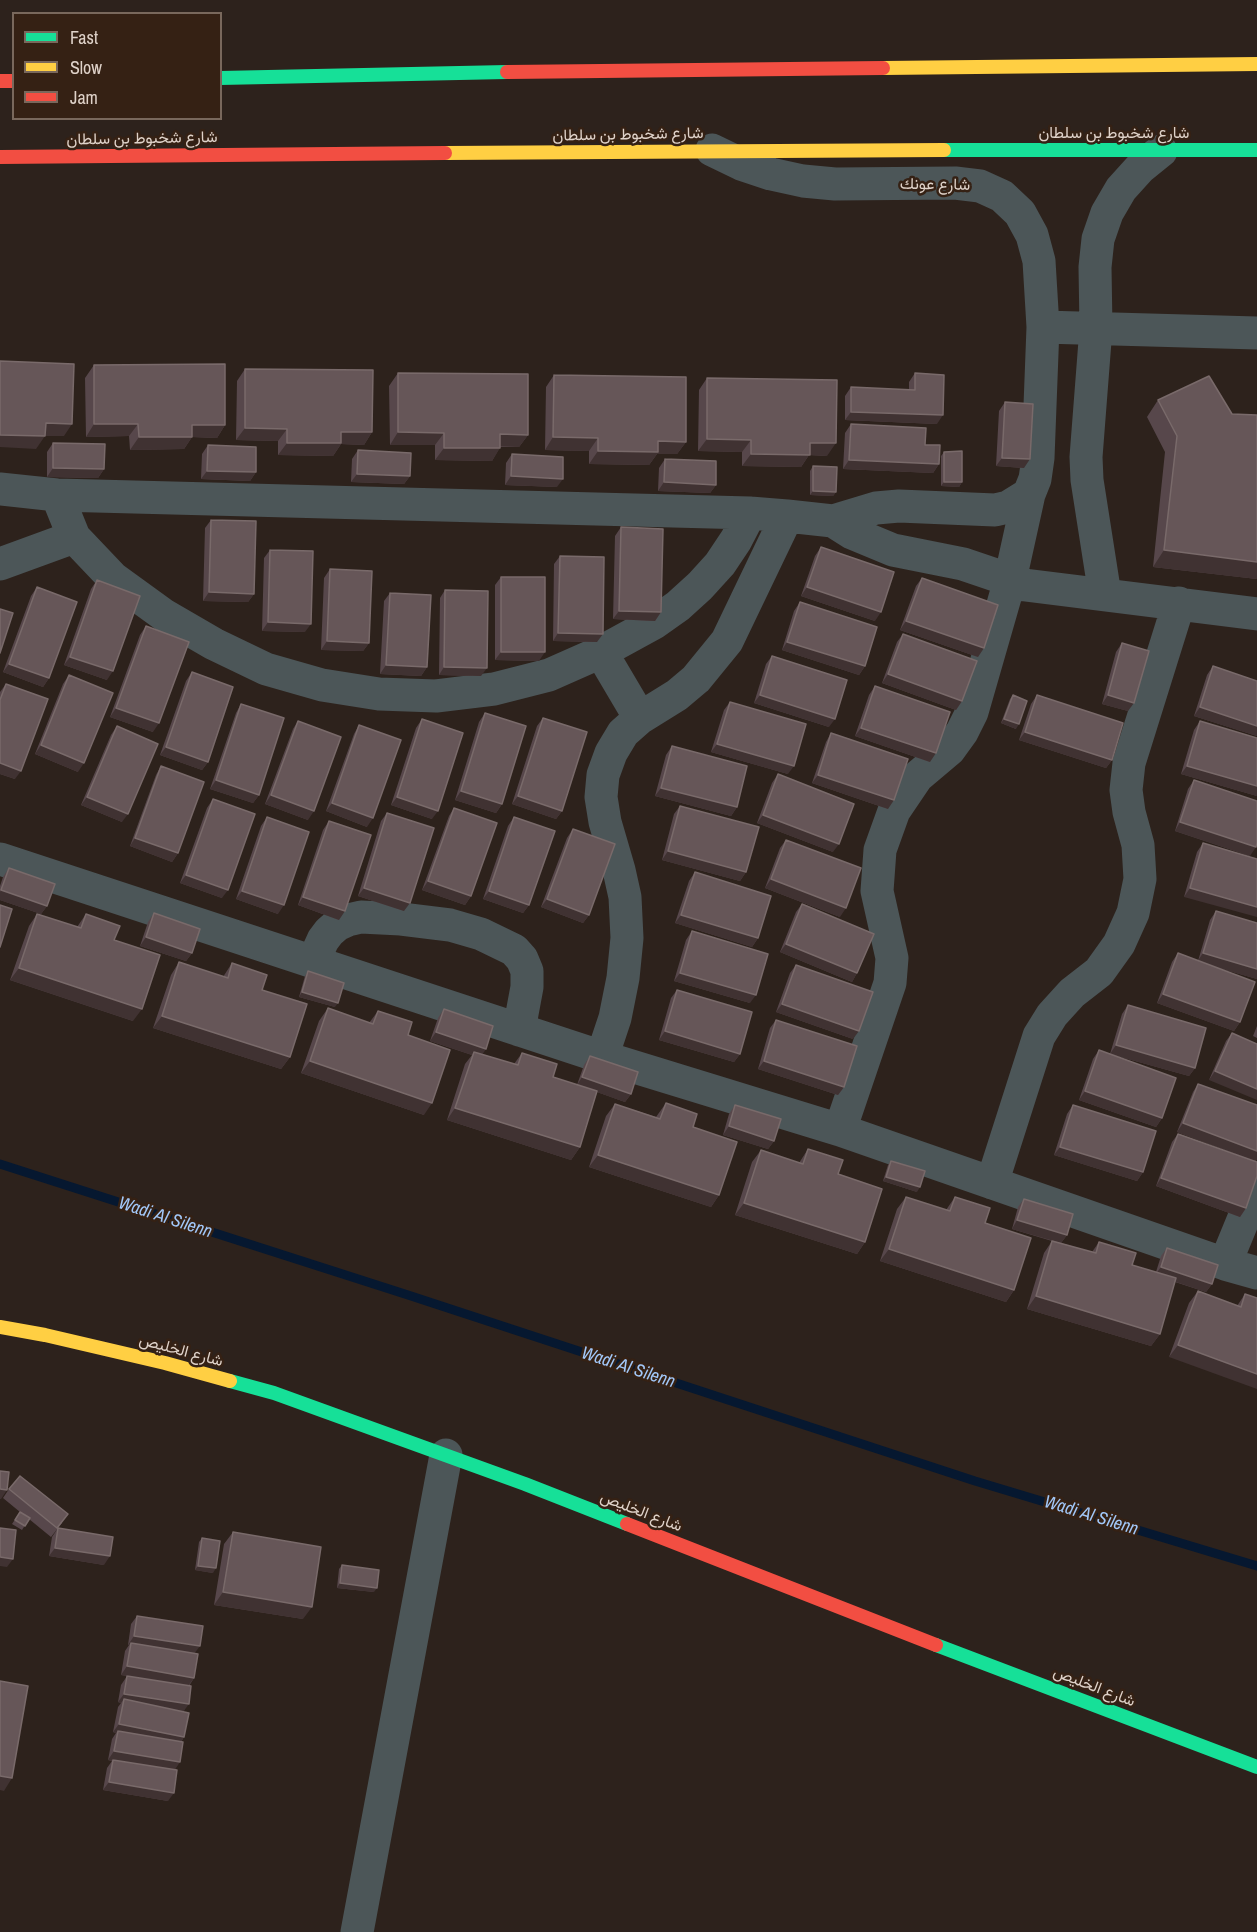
<!DOCTYPE html>
<html>
<head>
<meta charset="utf-8">
<style>
  body { margin:0 }
  #map { position:relative; width:1257px; height:1932px; overflow:hidden; background:#2d221c; font-family:"Archivo Narrow",sans-serif }
  canvas { display:block }
  .legend { position:absolute; left:12px; top:12px; width:210px; height:108px; box-sizing:border-box; background:#352114; border:2px solid #79685c; margin:0; padding:8px 10px; list-style:none; font-size:18px; color:#dfd2c9 }
  .legend li { display:flex; align-items:center; gap:12px; height:30px }
  .legend b { width:30px; border:2px solid #79685c }
</style>
</head>
<body>
<div id="map">
<canvas width="1257" height="1932"></canvas>
<ul class="legend">
<li><b style="height:8px;background:#16e098"></b>Fast</li>
<li><b style="height:8px;background:#ffcf43"></b>Slow</li>
<li><b style="height:8px;background:#f24e42"></b>Jam</li>
</ul>
</div>
<script>
const c = document.querySelector('canvas').getContext('2d');
c.lineJoin = 'round';
const poly = rows => new Path2D(rows.map(r => 'M' + r).join(''));
function stroke(path, color, width, dash) { c.strokeStyle = color; c.lineWidth = width; c.lineCap = dash ? 'butt' : 'round'; c.setLineDash(dash || []); c.stroke(path); }
function fill(path, color) { c.fillStyle = color; c.fill(path, 'evenodd'); }
function write(font, color, halo, rows, align = 'center') {
  c.font = font + ' "Archivo Narrow",Vazirmatn,sans-serif'; c.lineWidth = 5; c.setLineDash([]); c.textBaseline = 'middle'; c.strokeStyle = halo; c.fillStyle = color; for (const [text, x, y, turn = 0] of rows) {
    c.save(); c.translate(x, y); c.rotate((+turn || 0) * Math.PI / 180); c.textAlign = isNaN(turn) ? turn : align; if (halo) c.strokeText(text, 0, 0); c.fillText(text, 0, 0); c.restore();
  }
}
stroke(poly([
  [0,1164,408,1295,975,1481,1257,1566]
]), '#061830', 9);
stroke(poly([
  [712,150,741,164,771,174,803,181,835,184,955,183,980,186,1002,196,1020,213,1032,235,1039,261,1043,327,1038,458,1035,479,1029,494,1010,580,972,712,962,732,949,750,917,777,894,811,880,850,877,891,892,958,890,983,840,1130],
  [1043,327,1257,333],
  [0,489,57,495,750,513,787,516,833,521,852,533,893,550,963,564,1025,585,1257,614],
  [57,495,74,537,113,578,164,615,214,644,266,669,322,685,379,694,436,696,494,689,549,675,601,652,654,623,678,606,700,586,720,564,736,540,750,513],
  [833,521,876,508,899,506,995,510,1008,507,1029,494],
  [0,564,74,537],
  [1105,595,1087,480,1086,457,1096,328,1095,267,1098,239,1107,213,1121,189,1140,168,1161,151],
  [601,652,640,718],
  [0,859,602,1057,840,1130,1225,1264,1257,1273],
  [313,962,323,940,329,932,337,925,348,920,361,917,401,919,450,925,481,934,514,950,522,959,527,971,527,987,519,1030],
  [602,1057,615,1018,623,978,627,938,625,897,619,870,605,822,601,797,603,775,611,753,623,733,640,718,677,695,696,679,727,641,787,516],
  [992,1183,1039,1036,1052,1015,1072,993,1099,972,1119,944,1133,913,1140,879,1138,845,1129,812,1126,790,1129,763,1179,603],
  [1225,1264,1257,1186],
  [357,1932,446,1455]
]), '#4c5658', 33);
stroke(poly([
  [220,78,507,72],
  [944,150,1257,150],
  [230,1381,274,1393,525,1484,627,1524],
  [936,1645,1257,1767]
]), '#16e098', 14);
stroke(poly([
  [883,68,1257,64],
  [445,153,944,150],
  [0,1327,45,1335,165,1363,230,1381]
]), '#ffcf43', 14);
stroke(poly([
  [507,72,883,68],
  [0,81,14,81],
  [0,157,445,153],
  [627,1524,936,1645]
]), '#f24e42', 14);
fill(poly([
  [94,365,225,425,217,438,192,437,184,449,130,450,129,436,86,437,85,378],
  [245,369,372,432,364,445,341,444,333,456,278,455,278,441,236,440,237,381],
  [398,373,528,435,519,447,500,447,492,461,435,460,435,445,390,445,389,386],
  [915,373,937,424,845,420,845,396,851,387,909,390,909,382],
  [554,375,686,442,677,454,657,454,649,465,589,464,589,451,545,450,546,387],
  [707,378,827,456,809,455,801,467,742,466,742,452,698,451,699,390],
  [1158,400,1257,579,1153,567,1165,452,1147,417],
  [1005,402,1024,468,996,466,999,411],
  [851,424,925,445,939,464,933,473,843,469,845,433],
  [53,443,104,469,98,478,47,477,47,452],
  [208,445,256,472,250,481,201,479,202,454],
  [358,450,410,476,404,484,351,482,352,459],
  [944,452,962,482,959,487,941,486,941,456],
  [512,454,557,487,505,485,506,463],
  [665,459,716,485,710,493,658,491,659,468],
  [813,466,836,492,833,496,810,495,810,471],
  [211,520,254,594,248,602,203,601,205,528],
  [621,527,661,612,655,621,613,619,615,536],
  [821,547,875,621,801,596,815,556],
  [270,550,305,632,262,631,264,558],
  [560,556,597,642,553,641,554,564],
  [330,569,369,643,363,651,321,650,324,578],
  [501,577,539,661,495,660,495,585],
  [922,578,978,657,900,630,916,586],
  [97,580,107,680,64,665,91,589],
  [37,587,49,678,43,687,3,672,31,596],
  [445,590,481,676,439,675,440,598],
  [390,593,427,667,421,676,380,674,384,601],
  [800,602,865,666,859,675,782,650,794,611],
  [146,626,153,732,110,717,140,635],
  [903,634,962,701,956,710,882,683,897,642],
  [1122,643,1128,711,1102,704,1116,652],
  [772,656,829,727,754,703,766,664],
  [1213,666,1257,681,1257,736,1194,716,1207,675],
  [192,672,208,762,202,770,160,755,186,681],
  [69,675,78,772,35,754,63,684],
  [6,684,15,779,0,774,0,692],
  [875,686,930,762,855,736,869,695],
  [1013,695,1016,729,1001,723,1010,699],
  [1037,695,1112,760,1106,768,1019,740,1031,704],
  [730,702,788,774,711,752,724,710],
  [241,704,259,795,253,803,210,789,236,713],
  [485,713,502,804,496,813,455,800,479,722],
  [543,718,562,811,556,819,512,804,537,726],
  [422,719,432,819,391,805,416,728],
  [298,721,308,820,265,804,293,729],
  [1200,721,1257,796,1181,774,1194,730],
  [359,725,367,827,326,811,354,734],
  [117,726,122,822,81,805,111,735],
  [831,733,888,809,812,783,826,742],
  [672,746,737,807,731,816,655,796,666,755],
  [161,766,178,853,172,862,130,846,156,775],
  [778,774,833,852,757,823,772,783],
  [1194,780,1250,856,1175,831,1188,789],
  [213,799,222,898,180,883,207,808],
  [680,806,746,872,740,881,662,860,674,814],
  [454,808,471,896,465,905,422,890,449,816],
  [387,813,404,911,358,896,381,821],
  [267,817,278,914,236,899,261,826],
  [514,817,529,905,523,913,483,899,508,826],
  [329,821,339,920,298,905,323,830],
  [573,829,589,915,583,923,541,907,567,838],
  [786,840,840,917,765,888,780,848],
  [1203,843,1257,859,1184,897,1197,852],
  [9,868,47,906,41,914,0,900,0,886,3,877],
  [695,872,758,938,752,947,675,923,689,881],
  [802,904,857,973,852,982,780,952,796,912],
  [1216,911,1257,923,1257,979,1212,966,1240,1022,1234,1031,1157,1003,1172,962,1178,953,1198,961,1210,920],
  [154,913,192,953,186,961,140,946,148,922],
  [37,914,77,927,86,914,114,940,133,1021,10,980,29,926],
  [692,931,750,1003,674,981,686,940],
  [179,962,223,977,232,963,262,990,290,1057,281,1069,153,1028,171,975],
  [796,965,853,1039,776,1012,790,973],
  [308,971,335,1007,299,997,305,976],
  [677,990,740,1054,734,1062,659,1040,671,998],
  [1128,1005,1195,1068,1189,1076,1110,1054,1122,1014],
  [328,1008,369,1023,378,1011,408,1035,424,1115,301,1073,319,1021],
  [444,1009,482,1054,514,1064,522,1053,553,1077,577,1085,584,1065,590,1056,631,1094,625,1102,597,1092,580,1147,571,1160,447,1120,465,1064,472,1055,430,1041,438,1018],
  [776,1020,844,1087,838,1095,758,1069,770,1028],
  [1257,1026,1257,1038,1253,1036],
  [1232,1033,1257,1044,1209,1080,1226,1041],
  [1099,1050,1162,1118,1156,1127,1079,1100,1093,1059],
  [1198,1084,1257,1105,1257,1159,1255,1161,1177,1132,1193,1092],
  [666,1103,693,1127,719,1195,711,1207,589,1167,606,1116,615,1104,656,1117],
  [735,1105,774,1141,768,1149,723,1135,729,1114],
  [1073,1105,1143,1172,1137,1181,1054,1155,1067,1114],
  [1178,1134,1246,1208,1240,1217,1156,1186,1172,1142],
  [808,1149,838,1174,865,1242,857,1254,735,1215,752,1162,761,1150,799,1163],
  [891,1161,917,1192,883,1181,888,1165],
  [906,1197,946,1210,955,1197,985,1223,1014,1290,1006,1302,880,1261,897,1209],
  [1024,1199,1067,1235,1061,1243,1092,1252,1099,1242,1132,1265,1156,1272,1161,1256,1167,1248,1212,1284,1206,1292,1175,1282,1160,1334,1151,1346,1027,1309,1044,1253,1052,1241,1012,1229,1018,1207],
  [1198,1291,1237,1306,1245,1294,1257,1298,1169,1357,1189,1303],
  [9,1489,62,1523,51,1537,29,1519,22,1530,12,1524,20,1512,3,1498],
  [58,1528,104,1565,49,1556,52,1537],
  [233,1532,303,1619,214,1605,224,1544],
  [202,1538,213,1573,195,1570,199,1542],
  [342,1565,374,1592,337,1588,339,1569],
  [137,1616,194,1653,194,1678,189,1686,184,1711,184,1737,181,1742,168,1801,103,1790,107,1768,112,1761,108,1760,112,1739,116,1733,113,1732,118,1707,121,1703,118,1702,121,1685,127,1676,158,1681,121,1675,125,1651,129,1645,128,1645,131,1624]
]), '#57474b');
fill(poly([
  [851,412,943,415,937,424,845,420],
  [46,423,72,424,64,436,37,436],
  [94,424,138,424,129,436,86,437],
  [192,425,225,425,217,438,192,437,184,449,130,450,139,437],
  [245,428,287,429,278,441,236,440],
  [341,432,372,432,364,445,341,444,333,456,278,455,287,443],
  [398,432,444,433,435,445,390,445],
  [500,434,528,435,519,447,492,446],
  [0,435,45,436,36,449,0,447],
  [553,437,598,438,589,451,545,450],
  [707,439,751,440,742,452,698,451],
  [658,441,686,442,677,454,657,454,649,465,589,464,598,451],
  [810,443,836,443,827,456,809,455,801,467,742,466,751,454],
  [444,448,500,448,492,461,435,460],
  [1002,458,1030,459,1024,468,996,466],
  [849,460,939,464,933,473,843,469],
  [53,468,104,469,98,478,47,477],
  [207,471,256,472,250,481,201,479],
  [357,474,410,476,404,484,351,482],
  [511,476,563,479,557,487,505,485],
  [664,482,716,485,710,493,658,491],
  [944,482,962,482,959,487,941,486],
  [813,491,836,492,833,496,810,495],
  [1164,550,1257,562,1257,579,1153,567],
  [807,587,881,612,875,621,801,596],
  [209,592,254,594,248,602,203,601],
  [619,611,661,612,655,621,613,619],
  [906,621,984,648,978,657,900,630],
  [268,622,311,624,305,632,262,631],
  [558,633,603,634,597,642,553,641],
  [327,641,369,643,363,651,321,650],
  [787,642,865,666,859,675,782,650],
  [501,652,545,652,539,661,495,660],
  [70,657,113,671,107,680,64,665],
  [9,664,49,678,43,687,3,672],
  [386,665,427,667,421,676,380,674],
  [444,667,487,668,481,676,439,675],
  [888,674,962,701,956,710,882,683],
  [760,695,835,719,829,727,754,703],
  [1108,695,1134,703,1128,711,1102,704],
  [1200,707,1257,726,1257,736,1194,716],
  [116,708,159,723,153,732,110,717],
  [1004,719,1019,724,1016,729,1001,723],
  [861,728,936,753,930,762,855,736],
  [1025,732,1112,760,1106,768,1019,740],
  [717,744,794,766,788,774,711,752],
  [41,745,84,763,78,772,35,754],
  [166,747,208,762,202,770,160,755],
  [0,763,21,771,15,779,0,774],
  [1187,766,1257,786,1257,796,1181,774],
  [818,775,894,800,888,809,812,783],
  [216,780,259,795,253,803,210,789],
  [661,788,737,807,731,816,655,796],
  [461,791,502,804,496,813,455,800],
  [271,795,314,811,308,820,265,804],
  [518,796,562,811,556,819,512,804],
  [87,797,128,814,122,822,81,805],
  [397,797,438,811,432,819,391,805],
  [332,803,373,818,367,827,326,811],
  [763,815,839,844,833,852,757,823],
  [1180,822,1256,847,1250,856,1175,831],
  [135,838,178,853,172,862,130,846],
  [668,851,746,872,740,881,662,860],
  [186,875,228,890,222,898,180,883],
  [771,879,846,908,840,917,765,888],
  [428,881,471,896,465,905,422,890],
  [364,888,410,903,404,911,358,896],
  [1190,888,1257,907,1257,917,1184,897],
  [1,890,47,906,41,914,0,900,0,892],
  [242,891,284,905,278,914,236,899],
  [489,891,529,905,523,913,483,899],
  [303,897,345,911,339,920,298,905],
  [547,899,589,915,583,923,541,907],
  [681,915,758,938,752,947,675,923],
  [146,937,192,953,186,961,140,946],
  [786,944,857,973,852,982,780,952],
  [1203,953,1257,969,1257,979,1197,962],
  [19,968,142,1009,133,1021,10,980],
  [680,973,756,995,750,1003,674,981],
  [302,992,338,1003,335,1007,299,997],
  [1163,994,1240,1022,1234,1031,1157,1003],
  [782,1004,859,1031,853,1039,776,1012],
  [162,1016,290,1057,281,1069,153,1028],
  [665,1031,740,1054,734,1062,659,1040],
  [436,1032,486,1049,480,1058,474,1052,472,1055,430,1041],
  [1116,1045,1195,1068,1189,1076,1110,1054],
  [310,1061,432,1103,424,1115,301,1073],
  [764,1061,844,1087,838,1095,758,1069],
  [1215,1071,1257,1089,1257,1100,1209,1080],
  [582,1077,631,1094,625,1102,577,1085],
  [1085,1091,1162,1118,1156,1127,1079,1100],
  [455,1108,580,1147,571,1160,447,1120],
  [1183,1123,1257,1151,1257,1159,1255,1161,1177,1132],
  [729,1126,774,1141,768,1149,723,1135],
  [1060,1147,1143,1172,1137,1181,1054,1155],
  [598,1155,719,1195,711,1207,589,1167],
  [886,1177,920,1187,917,1192,883,1181],
  [1161,1178,1246,1208,1240,1217,1156,1186],
  [744,1203,865,1242,857,1254,735,1215],
  [1017,1220,1067,1235,1061,1243,1012,1229],
  [889,1249,1014,1290,1006,1302,880,1261],
  [1161,1267,1212,1284,1206,1292,1155,1275],
  [1036,1296,1160,1334,1151,1346,1027,1309],
  [1178,1345,1257,1374,1257,1389,1169,1357],
  [0,1489,7,1490,1,1499,0,1499],
  [55,1548,110,1556,104,1565,49,1556],
  [0,1557,13,1559,7,1567,0,1566],
  [198,1566,216,1568,213,1573,195,1570],
  [340,1583,377,1588,374,1592,337,1588],
  [223,1592,312,1607,303,1619,214,1605],
  [134,1636,200,1646,194,1654,131,1643,129,1645,128,1645],
  [127,1666,194,1678,188,1686,121,1675],
  [124,1694,189,1704,183,1712,124,1699,121,1703,118,1702],
  [119,1724,184,1737,178,1746,118,1731,116,1733,113,1732],
  [114,1751,180,1762,174,1771,108,1760],
  [0,1776,12,1778,4,1791,0,1790],
  [109,1782,174,1793,168,1801,103,1790]
]), '#403232');
const building = poly([
  [0,361,74,364,72,424,46,423,45,436,0,435,0,361],
  [225,364,225,425,192,425,192,437,139,437,138,424,94,424,94,365,225,364],
  [245,369,373,370,372,432,341,432,341,443,287,443,287,429,245,428,245,369],
  [398,373,528,374,528,435,500,434,500,448,444,448,444,433,398,432,398,373],
  [915,373,944,375,943,415,851,412,851,387,915,390,915,373],
  [554,375,686,377,686,442,658,441,658,452,598,451,598,438,553,437,554,375],
  [1209,376,1232,414,1257,415,1257,562,1164,550,1177,436,1158,400,1209,376],
  [707,378,837,380,836,443,810,443,810,455,751,454,751,440,707,439,707,378],
  [1005,402,1033,404,1030,459,1002,458,1005,402],
  [851,424,926,428,925,445,940,445,939,464,849,460,851,424],
  [53,443,105,444,104,469,53,468,53,443],
  [208,445,256,447,256,472,207,471,208,445],
  [358,450,411,453,410,476,357,474,358,450],
  [962,451,962,482,944,482,944,452,962,451],
  [512,454,563,457,563,479,511,476,512,454],
  [665,459,716,461,716,485,664,482,665,459],
  [813,466,837,467,836,492,813,491,813,466],
  [211,520,256,521,254,594,209,592,211,520],
  [621,527,663,529,661,612,619,611,621,527],
  [821,547,894,572,881,612,807,587,821,547],
  [270,550,313,551,311,624,268,622,270,550],
  [560,556,604,557,603,634,558,633,560,556],
  [330,569,372,571,369,643,327,641,330,569],
  [501,577,545,577,545,652,501,652,501,577],
  [922,578,998,605,984,648,906,621,922,578],
  [97,580,140,596,113,671,70,657,97,580],
  [37,587,77,602,49,678,9,664,37,587],
  [445,590,488,591,487,668,444,667,445,590],
  [390,593,431,595,427,667,386,665,390,593],
  [800,602,877,627,865,666,787,642,800,602],
  [0,609,13,613,0,653,0,609],
  [146,626,189,642,159,723,116,708,146,626],
  [903,634,977,661,962,701,888,674,903,634],
  [1122,643,1149,651,1134,703,1108,695,1122,643],
  [772,656,847,680,835,719,760,695,772,656],
  [1213,666,1257,681,1257,726,1200,707,1213,666],
  [192,672,233,687,208,762,166,747,192,672],
  [69,675,113,693,84,763,41,745,69,675],
  [6,684,48,699,21,771,0,763,0,700,6,684],
  [875,686,950,712,936,753,861,728,875,686],
  [1013,695,1027,701,1019,724,1004,719,1013,695],
  [1037,695,1123,723,1112,760,1025,732,1037,695],
  [730,702,806,724,794,766,717,744,730,702],
  [241,704,284,718,259,795,216,780,241,704],
  [485,713,526,726,502,804,461,791,485,713],
  [543,718,587,732,562,811,518,796,543,718],
  [422,719,463,733,438,811,397,797,422,719],
  [298,721,341,737,314,811,271,795,298,721],
  [1200,721,1257,738,1257,786,1187,766,1200,721],
  [359,725,401,740,373,818,332,803,359,725],
  [117,726,158,744,128,814,87,797,117,726],
  [831,733,908,759,894,800,818,775,831,733],
  [672,746,747,766,737,807,661,788,672,746],
  [161,766,204,782,178,853,135,838,161,766],
  [778,774,854,804,839,844,763,815,778,774],
  [1194,780,1257,801,1257,843,1256,847,1180,822,1194,780],
  [213,799,255,814,228,890,186,875,213,799],
  [680,806,759,827,746,872,668,851,680,806],
  [454,808,497,823,471,896,428,881,454,808],
  [387,813,434,828,410,903,364,888,387,813],
  [267,817,309,832,284,905,242,891,267,817],
  [514,817,555,831,529,905,489,891,514,817],
  [329,821,371,835,345,911,303,897,329,821],
  [573,829,615,844,589,915,547,899,573,829],
  [786,840,861,868,846,908,771,879,786,840],
  [1203,843,1257,859,1257,907,1190,888,1203,843],
  [9,868,55,884,47,906,1,890,9,868],
  [695,872,771,896,758,938,681,915,695,872],
  [802,904,874,934,857,973,786,944,802,904],
  [0,905,12,909,0,947,0,905],
  [1216,911,1257,923,1257,969,1203,953,1216,911],
  [154,913,200,929,192,953,146,937,154,913],
  [37,914,81,928,86,914,120,926,114,940,160,955,142,1009,19,968,37,914],
  [692,931,768,954,756,995,680,973,692,931],
  [1178,953,1255,982,1240,1022,1163,994,1178,953],
  [179,962,228,978,232,963,267,975,262,990,307,1004,290,1057,162,1016,179,962],
  [796,965,873,992,859,1031,782,1004,796,965],
  [308,971,344,983,338,1003,302,992,308,971],
  [677,990,752,1012,740,1054,665,1031,677,990],
  [1128,1005,1206,1028,1195,1068,1116,1045,1128,1005],
  [328,1008,373,1024,378,1011,412,1022,408,1035,450,1050,432,1103,310,1061,328,1008],
  [444,1009,493,1026,486,1049,436,1032,444,1009],
  [776,1020,857,1046,844,1087,764,1061,776,1020],
  [1232,1033,1257,1044,1257,1089,1215,1071,1232,1033],
  [1099,1050,1176,1078,1162,1118,1085,1091,1099,1050],
  [474,1052,518,1065,522,1053,557,1064,553,1077,597,1091,580,1147,455,1108,474,1052],
  [590,1056,638,1072,631,1094,582,1077,590,1056],
  [1198,1084,1257,1105,1257,1151,1183,1123,1198,1084],
  [666,1103,697,1114,693,1127,737,1142,719,1195,598,1155,615,1104,660,1119,666,1103],
  [735,1105,781,1119,774,1141,729,1126,735,1105],
  [1073,1105,1156,1131,1143,1172,1060,1147,1073,1105],
  [1178,1134,1257,1162,1257,1176,1246,1208,1161,1178,1178,1134],
  [808,1149,843,1160,838,1174,882,1189,865,1242,744,1203,761,1150,803,1164,808,1149],
  [891,1161,925,1171,920,1187,886,1177,891,1161],
  [906,1197,950,1211,955,1197,990,1208,985,1223,1031,1238,1014,1290,889,1249,906,1197],
  [1024,1199,1073,1214,1067,1235,1017,1220,1024,1199],
  [1052,1241,1096,1253,1099,1242,1136,1253,1132,1265,1176,1278,1160,1334,1036,1296,1052,1241],
  [1167,1248,1218,1265,1212,1284,1161,1267,1167,1248],
  [1198,1291,1241,1307,1245,1294,1257,1298,1257,1374,1178,1345,1198,1291],
  [0,1471,9,1472,7,1490,0,1489,0,1471],
  [20,1476,68,1514,57,1528,9,1489,20,1476],
  [20,1512,30,1518,25,1526,15,1520,20,1512],
  [0,1528,16,1530,13,1559,0,1557,0,1528],
  [58,1528,113,1537,110,1556,55,1548,58,1528],
  [233,1532,321,1547,312,1607,223,1592,233,1532],
  [202,1538,220,1541,216,1568,198,1566,202,1538],
  [342,1565,379,1570,377,1588,340,1583,342,1565],
  [137,1616,203,1626,200,1646,134,1636,137,1616],
  [131,1643,198,1654,194,1678,127,1666,131,1643],
  [127,1676,191,1686,189,1704,124,1694,127,1676],
  [0,1681,28,1686,12,1778,0,1776,0,1681],
  [124,1699,189,1713,184,1737,119,1724,124,1699],
  [118,1731,183,1742,180,1762,114,1751,118,1731],
  [113,1760,177,1770,174,1793,109,1782,113,1760]
]);
fill(building, '#665658');
stroke(building, '#796a6a', 1.5);
write('16px', '#dfd2c9', '#352114', [
  ["شارع شخبوط بن سلطان",1114,134],
  ["شارع شخبوط بن سلطان",628,135,-1],
  ["شارع شخبوط بن سلطان",142,139,-1],
  ["شارع عونك",935,185,1],
  ["شارع الخليص",181,1351,15],
  ["شارع الخليص",641,1512,21],
  ["شارع الخليص",1094,1687,21]
]);
write('italic 18px', '#a2c8f9', '#352114', [
  ["Wadi Al Silenn",165,1218,18],
  ["Wadi Al Silenn",628,1368,18],
  ["Wadi Al Silenn",1091,1516,17]
]);
</script>
</body>
</html>
